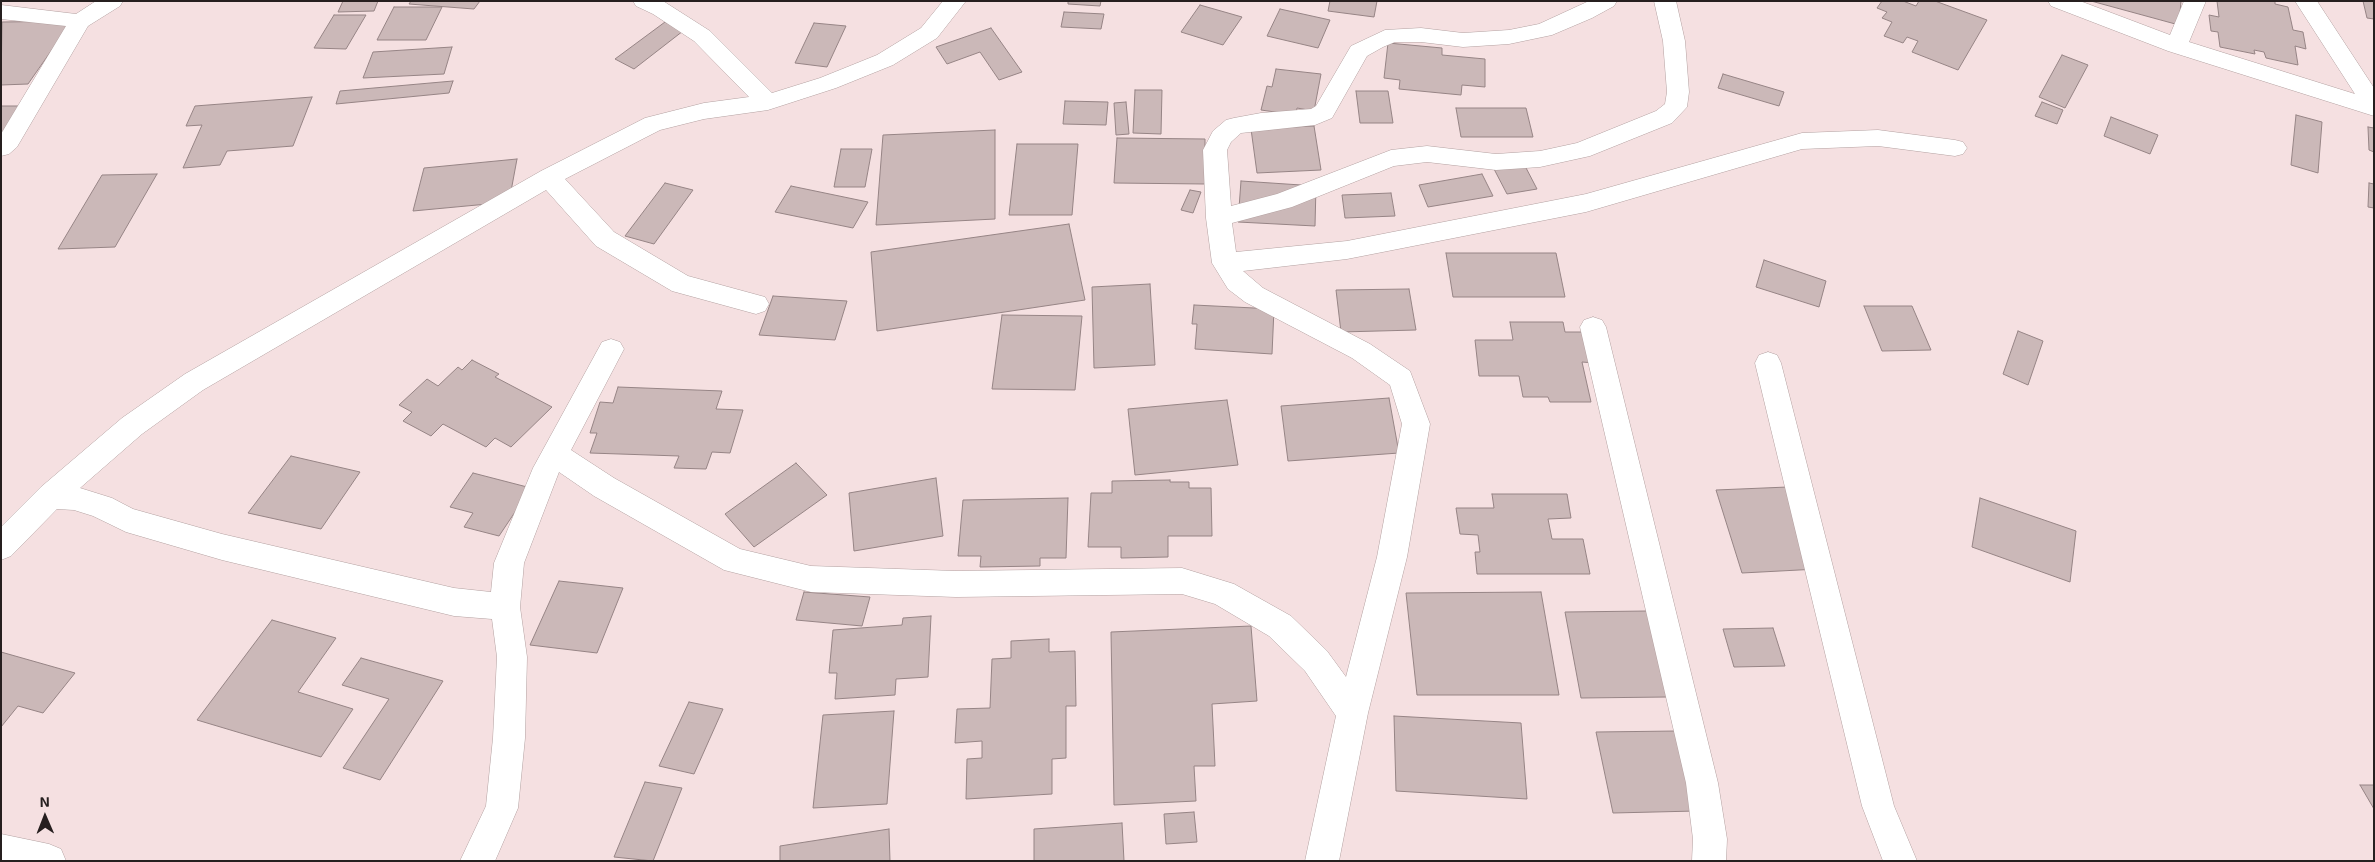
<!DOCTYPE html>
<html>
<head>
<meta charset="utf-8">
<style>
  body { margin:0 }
  #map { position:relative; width:2375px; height:862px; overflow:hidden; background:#f5e0e1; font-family:"Exo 2",sans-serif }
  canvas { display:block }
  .frame { position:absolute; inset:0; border:2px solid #261f1f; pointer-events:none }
  .north { position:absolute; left:20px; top:792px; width:50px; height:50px; -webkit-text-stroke:4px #f5e0e1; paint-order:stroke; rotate:359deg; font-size:14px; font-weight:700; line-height:20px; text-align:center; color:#261f1f }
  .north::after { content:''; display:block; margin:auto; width:18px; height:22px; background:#261f1f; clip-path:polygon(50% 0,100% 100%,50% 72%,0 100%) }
</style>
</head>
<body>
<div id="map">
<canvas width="2375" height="862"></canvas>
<div class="frame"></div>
<div class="north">N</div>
</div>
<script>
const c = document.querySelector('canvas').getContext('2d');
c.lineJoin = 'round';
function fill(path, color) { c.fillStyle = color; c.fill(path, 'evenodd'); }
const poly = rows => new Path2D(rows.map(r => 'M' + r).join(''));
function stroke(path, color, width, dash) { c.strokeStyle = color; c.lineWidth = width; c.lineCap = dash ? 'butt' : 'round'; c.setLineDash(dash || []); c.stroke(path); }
const building = poly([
  [343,1,378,1,374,11,338,12,343,1],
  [411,1,480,1,474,9,409,4,411,1],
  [1068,1,1101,1,1100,6,1068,4,1068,1],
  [1330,1,1377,1,1374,17,1328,11,1330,1],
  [1882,1,1903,1,1916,6,1919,1,1935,1,1987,20,1958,70,1912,52,1918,41,1907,37,1903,43,1884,36,1892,22,1882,18,1887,12,1877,8,1882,1],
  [2091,1,2181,1,2179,25,2091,1],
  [2217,1,2275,1,2275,4,2288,7,2293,30,2303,32,2306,49,2295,46,2298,65,2266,58,2264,52,2254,50,2255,54,2220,47,2218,32,2211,31,2209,15,2219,17,2217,1],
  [2363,1,2374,1,2374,19,2367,18,2363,1],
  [1200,5,1242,17,1223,45,1181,32,1200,5],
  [394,7,442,7,426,40,377,40,394,7],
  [1280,9,1330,20,1318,48,1267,36,1280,9],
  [1064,12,1104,14,1101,29,1061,27,1064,12],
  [334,15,366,15,346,49,314,48,334,15],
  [72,21,28,84,1,85,2,22,72,21],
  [665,22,683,31,634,69,615,59,665,22],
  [814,23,846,26,827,67,795,63,814,23],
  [991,28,1022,72,999,80,980,52,947,64,936,47,991,28],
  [1388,43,1442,48,1442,55,1485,59,1485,87,1462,85,1461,95,1399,89,1400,80,1384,78,1388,43],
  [452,47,444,74,363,78,373,52,452,47],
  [2062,55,2088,65,2065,108,2039,97,2062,55],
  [1276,69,1321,74,1314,111,1297,108,1296,115,1261,110,1267,86,1272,87,1276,69],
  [1723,74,1784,92,1779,106,1718,88,1723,74],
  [453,81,449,93,336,104,340,91,453,81],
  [1135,90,1162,90,1161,134,1133,133,1135,90],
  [1356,91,1388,91,1393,123,1360,123,1356,91],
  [312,97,293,146,227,151,220,165,183,168,202,125,186,126,195,106,312,97],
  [1065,101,1108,102,1106,125,1063,124,1065,101],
  [1126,102,1129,134,1116,135,1114,103,1126,102],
  [2042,102,2063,110,2057,124,2035,116,2042,102],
  [1,106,22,106,1,134,1,106],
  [1456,108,1526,108,1533,137,1461,137,1456,108],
  [2296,115,2322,122,2318,173,2291,165,2296,115],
  [2111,117,2158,135,2150,154,2104,136,2111,117],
  [1314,126,1321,170,1257,173,1251,129,1314,126],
  [2368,127,2374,128,2374,152,2369,150,2368,127],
  [995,130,995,219,876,225,883,135,995,130],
  [1117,138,1205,139,1205,184,1114,183,1117,138],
  [1017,144,1078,144,1072,215,1009,215,1017,144],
  [841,149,872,149,865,187,834,187,841,149],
  [517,159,509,202,413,211,424,168,517,159],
  [1524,164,1537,189,1507,194,1494,169,1524,164],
  [157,174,115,247,58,249,102,175,157,174],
  [1482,174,1493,196,1428,207,1419,185,1482,174],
  [1241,181,1316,186,1315,226,1238,222,1241,181],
  [665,183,693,190,654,244,625,236,665,183],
  [2369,183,2374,184,2374,208,2368,207,2369,183],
  [791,186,868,202,853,228,775,212,791,186],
  [1190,190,1201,192,1193,213,1181,210,1190,190],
  [1391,193,1395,216,1345,218,1342,195,1391,193],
  [1069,224,1085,300,877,331,871,252,1069,224],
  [1446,253,1556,253,1565,297,1453,297,1446,253],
  [1764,260,1826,281,1819,307,1756,287,1764,260],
  [1150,284,1155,365,1094,368,1092,287,1150,284],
  [1409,289,1416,330,1341,332,1336,290,1409,289],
  [773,296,847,301,835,340,759,335,773,296],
  [1194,305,1274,309,1272,354,1195,349,1197,324,1192,324,1194,305],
  [1864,306,1912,306,1931,350,1882,351,1864,306],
  [1002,315,1082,316,1075,390,992,389,1002,315],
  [1510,322,1563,322,1565,332,1588,332,1595,363,1582,362,1591,402,1550,402,1548,397,1523,397,1519,376,1479,376,1475,340,1513,340,1510,322],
  [2018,331,2043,341,2028,385,2003,374,2018,331],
  [472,360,499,374,495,377,552,407,511,447,495,438,486,447,443,424,431,436,403,421,412,412,399,405,427,379,438,386,458,367,462,370,472,360],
  [618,387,722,391,716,409,743,410,730,453,712,452,706,469,674,468,679,456,590,453,597,433,590,433,600,402,613,403,618,387],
  [1389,398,1399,453,1288,461,1281,406,1389,398],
  [1227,400,1238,465,1135,475,1128,409,1227,400],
  [291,456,360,472,321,529,248,513,291,456],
  [796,463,827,495,754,547,725,514,796,463],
  [473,473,531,488,499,536,464,527,473,513,450,507,473,473],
  [936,478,943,536,854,551,849,493,936,478],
  [1170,480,1170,482,1189,482,1189,488,1211,488,1212,536,1168,536,1168,557,1121,558,1121,547,1088,547,1091,493,1112,493,1112,481,1170,480],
  [1788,487,1818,569,1742,573,1716,490,1788,487],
  [1492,494,1567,494,1571,518,1548,519,1552,539,1583,539,1590,574,1477,574,1475,552,1480,552,1478,535,1460,534,1456,508,1494,508,1492,494],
  [1068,498,1066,558,1040,558,1040,566,980,567,981,556,958,556,963,500,1068,498],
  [1980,498,2076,531,2070,582,1972,547,1980,498],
  [559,581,623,588,597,653,530,645,559,581],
  [804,592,870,597,862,626,796,620,804,592],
  [1541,592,1559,695,1417,695,1406,593,1541,592],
  [1648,611,1667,697,1581,698,1565,612,1648,611],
  [931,616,928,677,896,679,895,695,835,699,837,673,829,673,833,630,902,625,903,618,931,616],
  [272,620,336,638,298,692,353,709,321,757,197,720,272,620],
  [1251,626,1257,701,1212,704,1215,766,1194,766,1196,801,1114,805,1111,632,1251,626],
  [1773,628,1785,666,1734,667,1723,629,1773,628],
  [1049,639,1049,652,1075,651,1076,706,1066,706,1066,758,1052,759,1052,794,966,799,967,759,982,758,982,741,955,743,957,709,990,708,992,659,1011,658,1011,641,1049,639],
  [1,652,75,673,43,713,18,706,1,727,1,652],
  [361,658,443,681,380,780,343,768,389,699,342,685,361,658],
  [689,702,723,709,694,774,659,766,689,702],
  [894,711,887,804,813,808,823,715,894,711],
  [1394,716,1521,723,1527,799,1396,791,1394,716],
  [1677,731,1696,811,1613,813,1596,732,1677,731],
  [645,782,682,788,653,861,614,857,645,782],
  [2360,785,2374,785,2374,809,2360,785],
  [1194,812,1197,842,1166,844,1164,814,1194,812],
  [1122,823,1124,861,1034,861,1034,829,1122,823],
  [889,829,890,861,780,861,780,846,889,829]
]);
fill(building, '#cbb8b8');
stroke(building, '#968485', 1);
const minor = poly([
  [96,1,123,1,120,6,88,26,17,147,9,154,1,156,1,134,66,26,1,19,1,5,76,14,96,1],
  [633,1,663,1,710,31,772,93,820,78,877,55,921,28,943,1,966,1,937,38,893,65,836,88,768,110,704,119,660,130,565,179,614,232,688,276,765,297,769,304,765,311,756,314,672,291,596,246,546,190,203,390,142,434,80,488,112,498,133,509,222,534,454,588,491,592,494,563,533,468,602,342,611,339,620,342,624,349,571,450,614,478,740,549,811,566,956,571,1182,568,1234,584,1291,616,1327,651,1346,677,1377,557,1402,424,1390,385,1352,358,1245,302,1228,289,1212,263,1206,218,1203,150,1213,131,1226,120,1234,118,1261,113,1311,109,1316,106,1351,46,1385,30,1421,28,1463,33,1509,30,1539,24,1589,1,1617,1,1614,6,1592,18,1552,35,1509,44,1463,47,1421,42,1395,42,1383,47,1367,56,1332,118,1315,125,1241,133,1231,142,1227,150,1231,206,1277,194,1391,150,1427,146,1496,154,1540,151,1577,143,1656,111,1665,104,1667,92,1663,41,1654,1,1676,1,1685,41,1689,92,1687,107,1672,123,1590,156,1540,167,1496,170,1427,162,1394,166,1292,207,1232,223,1236,252,1347,241,1586,194,1802,133,1878,130,1955,140,1963,142,1967,148,1963,154,1955,156,1878,146,1802,149,1586,212,1347,259,1243,271,1263,288,1370,344,1410,371,1430,424,1407,557,1368,713,1339,861,1305,861,1336,716,1305,671,1269,636,1215,604,1182,594,956,597,811,592,724,570,594,496,559,472,524,563,520,607,527,657,525,738,518,808,495,861,460,861,486,806,493,738,497,657,492,619,454,616,222,560,126,532,93,516,74,510,57,509,11,556,1,560,1,527,41,487,122,418,185,374,541,171,645,118,704,103,749,97,694,41,653,14,636,6,633,1],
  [2048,1,2080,1,2170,35,2184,1,2206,1,2189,42,2355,94,2295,1,2317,1,2374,88,2374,116,2168,51,2051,6,2048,1],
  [1593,317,1602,320,1606,327,1718,783,1727,839,1726,861,1692,861,1693,839,1686,783,1580,327,1584,320,1593,317],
  [1768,352,1777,355,1781,363,1894,806,1917,861,1883,861,1862,806,1755,363,1759,355,1768,352],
  [1,834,49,844,61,849,66,861,1,861,1,834]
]);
stroke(minor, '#b3a1a1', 1);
fill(minor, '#fff');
</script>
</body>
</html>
